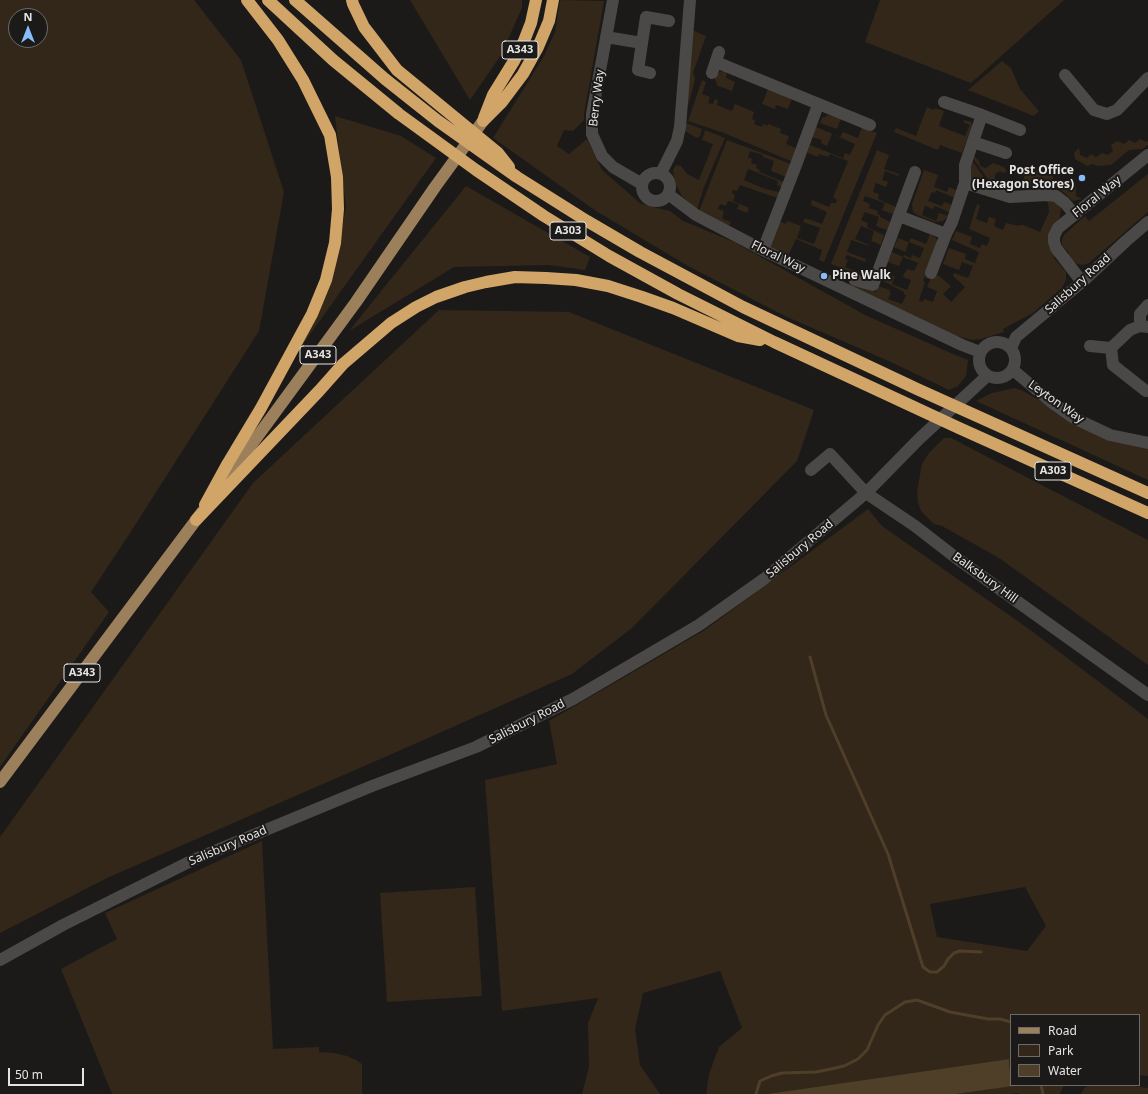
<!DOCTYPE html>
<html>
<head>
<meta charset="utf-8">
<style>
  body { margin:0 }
  #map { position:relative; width:1148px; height:1094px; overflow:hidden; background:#1c1a19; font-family:"Noto Sans",sans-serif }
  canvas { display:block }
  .legend { position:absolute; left:1010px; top:1014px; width:130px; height:72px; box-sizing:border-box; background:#1c1a19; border:1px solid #6c6b6a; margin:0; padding:5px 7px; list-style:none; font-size:12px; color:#e5e4e3 }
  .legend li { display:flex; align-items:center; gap:8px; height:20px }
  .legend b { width:20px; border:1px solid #6c6b6a }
  .north { position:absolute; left:8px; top:8px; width:40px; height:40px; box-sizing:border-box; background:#1c1a19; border:1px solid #6c6b6a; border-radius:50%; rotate:0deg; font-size:11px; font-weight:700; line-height:16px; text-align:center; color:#e5e4e3 }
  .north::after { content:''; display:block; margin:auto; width:14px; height:18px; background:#87bbfb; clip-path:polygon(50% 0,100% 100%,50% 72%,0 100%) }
  .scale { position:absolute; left:8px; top:1068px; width:76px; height:18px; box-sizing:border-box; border:2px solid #e5e4e3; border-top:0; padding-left:5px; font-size:12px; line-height:14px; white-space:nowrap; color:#e5e4e3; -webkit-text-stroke:3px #1c1a19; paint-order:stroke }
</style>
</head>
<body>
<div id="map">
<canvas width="1148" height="1094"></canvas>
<ul class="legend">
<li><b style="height:5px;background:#9b805b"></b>Road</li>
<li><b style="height:11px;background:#322718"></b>Park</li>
<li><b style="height:11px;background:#4f3f29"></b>Water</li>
</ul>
<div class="north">N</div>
<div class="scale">50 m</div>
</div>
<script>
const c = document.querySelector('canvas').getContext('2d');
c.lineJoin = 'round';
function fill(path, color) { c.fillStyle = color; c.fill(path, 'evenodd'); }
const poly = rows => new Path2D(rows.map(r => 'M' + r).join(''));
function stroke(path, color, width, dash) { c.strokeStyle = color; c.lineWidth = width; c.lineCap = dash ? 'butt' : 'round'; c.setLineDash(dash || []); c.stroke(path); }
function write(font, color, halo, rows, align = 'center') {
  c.font = font + ' "Noto Sans",sans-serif'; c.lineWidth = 4; c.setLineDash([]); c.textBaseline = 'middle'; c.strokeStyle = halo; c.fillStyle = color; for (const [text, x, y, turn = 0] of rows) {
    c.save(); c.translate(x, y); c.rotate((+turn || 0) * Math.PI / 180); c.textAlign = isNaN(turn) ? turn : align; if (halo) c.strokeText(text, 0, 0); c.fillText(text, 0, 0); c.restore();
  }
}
fill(poly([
  [0,0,194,0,241,60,284,192,259,331,130,533,91,592,109,612,0,767],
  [16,16,40,16,40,40,16,40],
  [410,0,522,0,522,8,501,55,470,100],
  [560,0,604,1,584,114,584,120,573,131,564,130,557,146,569,154,587,139,602,170,641,204,670,211,683,221,734,242,867,316,953,354,968,360,966,376,958,386,949,390,891,362,787,317,688,266,596,211,493,138,544,56,555,32],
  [880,0,1064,0,971,83,865,42],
  [692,30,706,36,693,73,695,78,694,84,686,113,686,123,702,129,700,136,697,138,685,131],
  [1002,61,1011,68,1020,89,1039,111,1034,116,968,90],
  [723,71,727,72,726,78,735,82,732,91,716,85,717,84,714,77,720,72],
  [702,80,706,82,702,94,710,97,708,103,713,104,715,99,718,100,717,105,732,111,735,104,754,112,752,119,755,120,754,124,762,127,763,124,768,126,768,124,781,129,780,133,789,136,786,144,798,149,793,162,724,133,688,121],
  [768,89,792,98,788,109,776,105,775,109,762,104],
  [927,107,934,110,935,108,944,111,939,126,965,136,970,125,963,122,964,120,971,122,972,126,962,153,940,145,938,150,894,132,896,128,916,136],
  [828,115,841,118,837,129,820,123,822,118],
  [335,116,401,136,436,158,301,347,332,277,346,207],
  [816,127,840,137,843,132,858,138,862,127,877,133,824,262,819,260,822,250,796,239,788,256,773,250,770,245,779,221,786,224,787,221,801,226,797,238,814,244,820,228,803,222,805,218,822,224,827,212,811,205,812,200,829,207,831,203,836,203,837,200,833,197,834,195,848,161,830,154,828,157,819,154,818,157,807,153,810,145,843,158,845,153,850,155,855,144,832,134,827,146,821,143,822,140,812,137],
  [705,130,725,138,704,187,697,210,682,196,675,183,673,170,676,165,681,166,687,174,699,180,713,144,702,140],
  [1140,139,1146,142,1148,141,1148,145,1142,149,1129,150,1111,165,1097,166,1093,164,1087,166,1075,159,1074,153,1079,148,1080,155,1087,158,1091,154,1096,157,1102,153,1108,155,1113,151,1111,145,1117,141,1124,144,1129,140,1135,143],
  [727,140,791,164,786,177,771,171,774,161,763,157,763,155,750,151,748,157,752,159,751,163,757,165,756,168,760,170,759,172,784,182,782,187,777,185,778,181,748,169,744,180,765,189,779,192,777,198,740,185,737,191,733,190,732,193,735,195,733,201,749,208,747,213,737,209,739,204,728,201,726,206,720,204,718,209,724,211,722,219,731,222,728,228,699,211],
  [877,150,889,155,884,169,899,174,899,176,885,171,882,180,888,182,886,187,876,183,873,192,879,194,878,199,896,207,893,214,882,210,885,203,865,196,863,201,870,204,869,208,878,211,877,214,880,215,880,217,890,222,887,230,876,226,879,217,865,212,861,220,868,223,867,227,884,235,881,245,871,241,874,231,861,226,855,239,869,245,869,246,851,240,847,252,866,259,865,262,847,255,845,259,848,260,845,267,860,273,860,275,831,264],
  [973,155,979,161,980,166,986,168,993,163,1004,167,1007,171,1003,173,1000,171,995,174,995,180,1000,183,1005,181,1010,183,1014,181,1020,183,1024,181,1024,176,1029,173,1029,167,1033,165,1039,168,1043,165,1048,168,1048,174,1053,176,1053,181,1058,184,1062,182,1067,184,1071,182,1076,184,1076,196,1082,199,1073,201,1062,191,1053,187,1042,186,1006,190,996,187,990,182,972,157],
  [971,159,989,185,976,183,971,178,969,164],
  [924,170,938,175,934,187,947,192,949,187,958,191,955,198,936,190,935,193,932,192,928,201,942,206,944,202,952,205,949,212,935,206,933,209,925,206,922,215,936,221,939,213,948,216,943,221,935,222,917,215,913,212,912,204],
  [1148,174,1148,212,1089,263,1083,265,1074,263,1066,256,1069,253,1062,245,1062,240,1064,235,1085,216,1089,221],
  [466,186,590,257,585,270,549,265,454,267,349,331],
  [1046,196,1061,206,1060,217,1049,237,1048,244,1051,250,1056,254,1054,258,1066,272,1066,280,1062,288,1033,313,1003,329,1004,332,981,339,973,340,957,336,848,285,851,276,852,284,876,292,878,286,890,290,889,292,891,293,888,299,902,304,906,295,904,294,904,292,881,280,884,273,895,277,892,284,907,290,911,280,903,277,904,274,897,271,904,274,907,269,914,271,918,263,903,257,899,266,888,262,892,252,903,257,904,255,911,258,912,255,920,258,924,248,909,242,905,252,894,247,898,238,909,242,911,238,926,244,930,234,936,238,937,242,934,253,923,281,925,282,919,300,923,302,924,299,933,302,937,291,927,287,932,275,939,276,951,286,943,294,951,302,965,287,953,276,954,273,968,278,973,266,962,262,959,270,943,264,949,248,966,254,965,259,975,263,979,252,952,240,956,231,972,237,970,244,980,248,982,244,987,246,990,238,969,229,977,204,980,205,976,219,987,223,989,217,996,219,994,226,1003,230,1006,223,1019,226,1019,225,1023,225,1040,232,1049,212,1048,202,1040,199],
  [439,310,569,312,814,410,797,461,632,628,572,674,401,750,107,878,0,933,0,837,253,483],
  [1015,388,1023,391,1098,434,1148,447,1148,480,976,401,992,393],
  [951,438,1148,540,1148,665,999,558,942,526,934,524,921,511,918,502,917,491,922,464,929,453,944,438],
  [868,509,882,526,1029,629,1148,719,1148,1076,1139,1075,1139,1015,1011,1015,1011,1072,1009,1059,767,1094,706,1094,709,1074,719,1047,742,1028,720,971,643,993,635,1029,640,1065,660,1094,582,1094,589,1067,588,1023,598,998,502,1011,485,780,557,764,549,721,705,630],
  [1025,887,1046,926,1027,951,937,937,930,904],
  [262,841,273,1049,319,1047,319,1052,334,1053,347,1056,356,1060,362,1064,362,1094,112,1094,61,969,117,939,105,913],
  [475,887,482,996,387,1002,380,893],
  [1013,1085,1064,1085,1060,1094,1019,1094,1018,1093,1010,1094,956,1094],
  [1090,1085,1126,1085,1148,1088,1148,1094,1081,1094,1084,1088]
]), '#322718');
fill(poly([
  [1009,1059,1011,1085,1013,1086,956,1094,767,1094]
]), '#4f3f29');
stroke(poly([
  [810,657,826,715,888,854,923,967,930,972,937,972,944,966,948,959,954,953,960,951,981,952],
  [1041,1085,1043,1094],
  [756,1094,760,1081,771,1076,782,1073,816,1072,831,1069,844,1066,858,1059,867,1050,878,1025,885,1015,905,1002,917,1000,950,1012,988,1019,1000,1019,1011,1022]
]), '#4f3f29', 3);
stroke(poly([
  [613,0,592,114,592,134,602,156,613,167,642,184],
  [606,37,642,43,646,17,669,21],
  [642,43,638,70,650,73],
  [716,62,870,125],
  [712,73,719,52],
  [1065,75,1094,110,1107,114,1117,110,1148,78],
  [944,102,982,115,1020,130],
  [973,142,1006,153],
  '642 187a14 14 0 1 1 28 0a14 14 0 1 1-28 0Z',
  [661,173,677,141,680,127,690,0],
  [965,183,1010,197,1048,195,1056,196,1065,203,1075,215],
  [668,194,696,215,763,250,962,345,980,352],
  [899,216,946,234,952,222,965,183,965,165,982,115],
  [763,250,796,165,818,105],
  [931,273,946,234],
  [855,280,873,285,915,172],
  [1082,282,1056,248,1054,242,1054,236,1058,228,1148,155],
  [1140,326,1140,314,1148,305],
  '979 360a18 18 0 1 1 36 0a18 18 0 1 1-36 0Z',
  [1090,346,1111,348,1130,330,1140,326,1148,327],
  [1011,348,1016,337,1082,282,1126,241,1148,222],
  [1111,348,1113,365,1146,391],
  [1013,370,1050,401,1074,418,1110,435,1148,443],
  [811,470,830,454,866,493,915,526,955,557,1148,695],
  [0,960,63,925,193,860,372,786,476,747,573,699,699,625,764,579,866,493,919,439,987,376]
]), '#4b4947', 12);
stroke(poly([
  [216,493,356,302,435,187,483,121],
  [0,782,202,512]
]), '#9b805b', 12);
stroke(poly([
  [268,0,333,60,399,114,476,170,544,216,609,256,678,294,774,342,959,428,1148,513],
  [295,0,385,79,438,121,517,177,587,221,640,252,743,307,917,389,1148,493],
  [352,0,353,4,364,27,397,70,498,153,509,167],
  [484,118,493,95,514,61,524,41,531,23,536,0],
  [483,121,502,102,523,74,538,47,549,21,553,0],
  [205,505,228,463,261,408,312,314,326,280,335,243,338,209,337,177,330,135,303,80,278,40,247,0],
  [196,520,319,391,343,364,391,323,416,307,436,297,465,287,486,282,515,277,546,278,576,280,608,286,642,297,673,308,738,336,760,340]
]), '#d1a568', 12);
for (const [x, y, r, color] of [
  [1082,178,4,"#87bbfb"],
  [824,276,4,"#87bbfb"]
]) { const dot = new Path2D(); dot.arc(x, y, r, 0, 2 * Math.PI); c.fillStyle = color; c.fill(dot); stroke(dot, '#1c1a19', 1.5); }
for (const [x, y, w] of [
  [520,50,36],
  [568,231,36],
  [318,355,36],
  [1053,471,36],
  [82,673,36]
]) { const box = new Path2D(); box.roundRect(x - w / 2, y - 9, w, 18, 3); c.fillStyle = '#1c1a19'; c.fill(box); stroke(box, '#e5e4e3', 1); }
write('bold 11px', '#e5e4e3', null, [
  ["A343",520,50],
  ["A303",568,231],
  ["A343",318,355],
  ["A303",1053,471],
  ["A343",82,673]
]);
write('12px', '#e5e4e3', '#1c1a19', [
  ["Berry Way",597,98,-83],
  ["Floral Way",1097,197,-39],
  ["Floral Way",778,257,26],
  ["Salisbury Road",1078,284,-42],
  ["Leyton Way",1056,402,35],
  ["Salisbury Road",800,549,-40],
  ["Balksbury Hill",985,578,36],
  ["Salisbury Road",527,722,-27],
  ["Salisbury Road",228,846,-23]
]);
write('bold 12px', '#e5e4e3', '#1c1a19', [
  ["Post Office",1074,171],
  ["(Hexagon Stores)",1074,185],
  ["Pine Walk",832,276,"left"]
], 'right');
</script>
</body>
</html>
